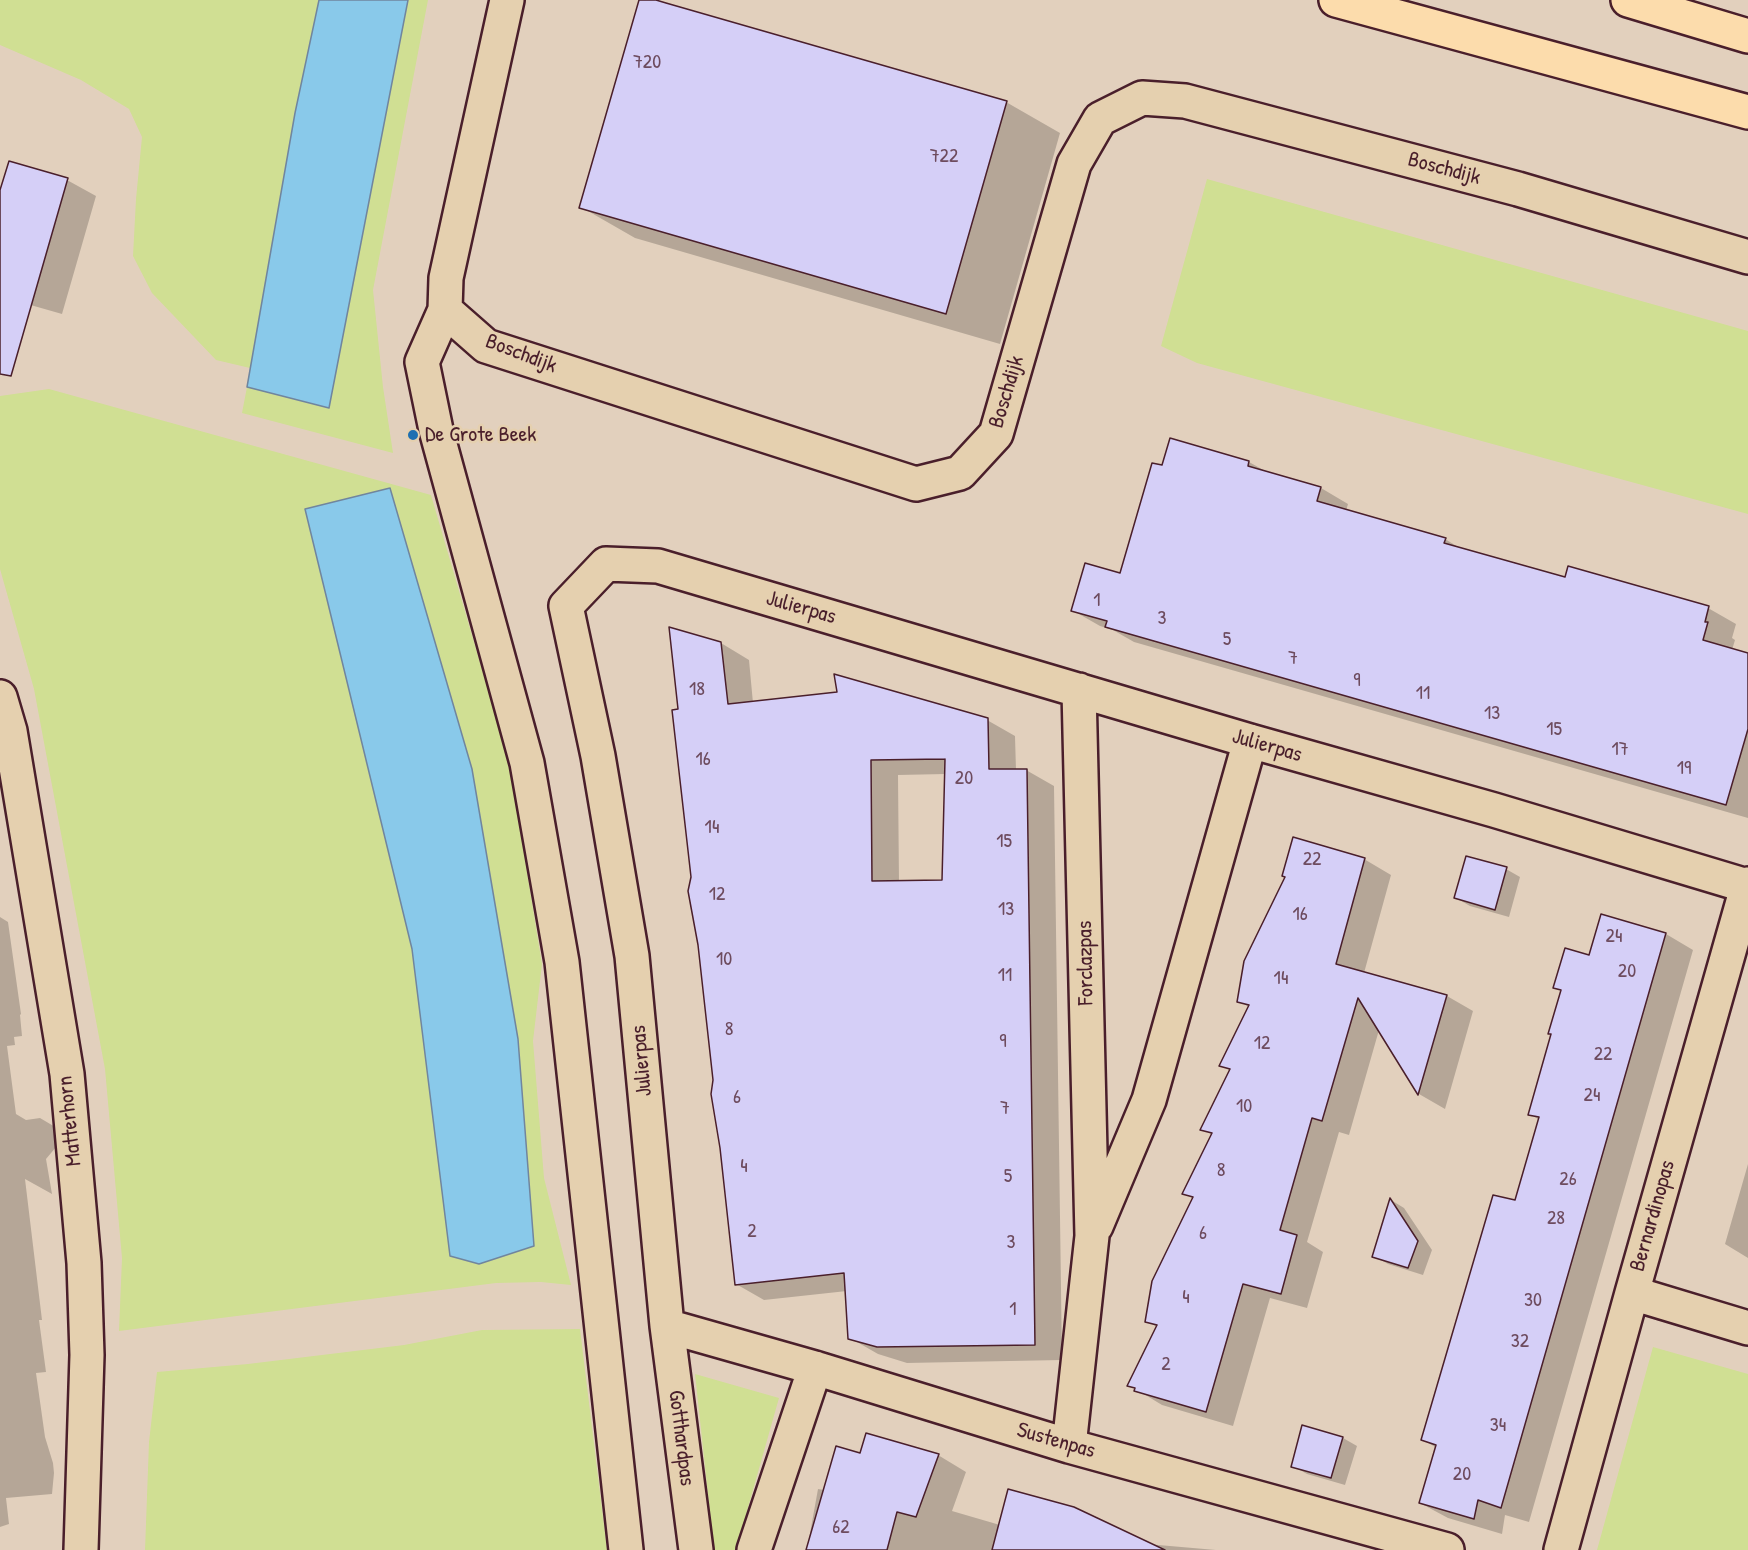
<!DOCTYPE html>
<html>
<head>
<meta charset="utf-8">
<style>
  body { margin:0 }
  canvas { display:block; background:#e2d0bd }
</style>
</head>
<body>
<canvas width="1748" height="1550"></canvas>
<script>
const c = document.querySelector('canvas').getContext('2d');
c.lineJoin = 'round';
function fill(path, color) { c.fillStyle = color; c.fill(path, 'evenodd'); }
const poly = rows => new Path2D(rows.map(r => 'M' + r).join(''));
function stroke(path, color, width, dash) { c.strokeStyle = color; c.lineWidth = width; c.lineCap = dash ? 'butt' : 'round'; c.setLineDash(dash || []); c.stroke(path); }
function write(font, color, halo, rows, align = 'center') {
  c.font = font + ' "Patrick Hand",sans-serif'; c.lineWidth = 5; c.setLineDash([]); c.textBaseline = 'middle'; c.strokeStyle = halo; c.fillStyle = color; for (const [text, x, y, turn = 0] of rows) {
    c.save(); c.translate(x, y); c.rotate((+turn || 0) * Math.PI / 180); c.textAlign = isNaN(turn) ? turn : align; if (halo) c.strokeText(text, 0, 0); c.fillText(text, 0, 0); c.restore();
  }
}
fill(poly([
  [0,0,319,0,295,113,250,368,216,360,152,293,133,256,136,199,142,137,129,109,81,80,0,45],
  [408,0,428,0,373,290,383,387,393,453,242,413,247,387,328,408],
  [1207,179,1748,331,1748,514,1197,363,1161,346],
  [49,389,431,495,509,762,542,964,533,1041,544,1178,571,1285,541,1282,496,1283,119,1331,122,1258,105,1069,34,689,0,569,0,396],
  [389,488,472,769,518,1039,534,1245,450,1256,412,949,306,510],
  [580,1329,607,1550,145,1550,149,1442,157,1372,248,1364,404,1345,482,1330],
  [1653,1347,1748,1374,1748,1550,1597,1550],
  [695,1374,779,1398,736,1550,714,1550]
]), '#d0df93');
const water = poly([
  [319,0,408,0,329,408,247,387,295,113,319,0],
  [390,488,472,769,518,1039,534,1246,479,1264,450,1256,412,949,305,509,390,488]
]);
fill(water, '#89c9ea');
stroke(water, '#70859e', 1.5);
fill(poly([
  [641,0,649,0,1006,102,1060,133,1000,344,635,238,581,207],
  [67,180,96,196,62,314,27,304,0,291,0,193],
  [1249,462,1267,472,1321,488,1348,504,1346,511,1445,539,1463,550,1566,579,1708,608,1736,624,1732,638,1735,640,1732,650,1748,655,1748,818,1134,642,1113,630,1100,626,1072,610,1121,575,1163,467],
  [721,643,749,660,753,703,987,720,1015,736,1016,770,1026,770,1054,786,1062,1360,907,1363,878,1354,850,1338,847,1291,764,1300,736,1284,692,877,680,710],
  [946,774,944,881,899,882,898,775],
  [1364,859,1391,875,1364,973,1447,996,1473,1011,1445,1109,1419,1094,1379,1030,1349,1135,1339,1132,1307,1242,1323,1252,1307,1308,1270,1298,1233,1426,1162,1405,1129,1385,1157,1327,1147,1321,1194,1199,1184,1193,1213,1135,1202,1129,1231,1071,1221,1065,1249,1007,1239,1001],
  [1506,869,1520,877,1509,917,1470,906,1456,898],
  [1602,916,1666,934,1693,950,1529,1522,1505,1515,1502,1534,1448,1518,1420,1503,1437,1448,1423,1440,1516,1202,1540,1120,1529,1114,1552,1035,1562,991,1555,987,1590,956],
  [0,917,8,922,21,1014,20,1015,22,1036,14,1037,15,1045,7,1046,16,1114,26,1120,40,1118,67,1134,46,1159,52,1194,25,1179,42,1320,39,1320,46,1372,36,1373,45,1437,53,1463,54,1473,52,1494,6,1498,9,1524,0,1527],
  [1748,1164,1748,1258,1725,1244],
  [1391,1200,1404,1208,1432,1250,1423,1275,1388,1264,1374,1256],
  [1343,1438,1357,1446,1345,1485,1307,1474,1293,1466],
  [861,1455,938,1455,966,1472,952,1511,1000,1525,1147,1544,1216,1550,807,1550,818,1489,824,1490]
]), '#0003');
const building = poly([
  [639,0,656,0,666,3,1007,101,946,314,579,208,639,0],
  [9,161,68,178,11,376,0,374,0,190,9,161],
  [1170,438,1249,461,1248,466,1321,487,1317,501,1446,538,1444,543,1565,577,1568,566,1709,606,1705,622,1708,622,1703,640,1748,653,1748,729,1726,805,1105,627,1107,621,1071,611,1085,563,1120,573,1152,463,1162,465,1170,438],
  [669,627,721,642,728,704,837,692,834,674,988,718,989,769,1027,769,1035,1345,877,1347,848,1339,844,1273,735,1285,720,1148,711,1094,713,1080,698,945,688,891,691,877,672,710,678,709,669,627],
  [945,759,942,880,872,881,871,760,945,759],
  [1293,837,1365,858,1336,964,1447,995,1418,1095,1358,998,1322,1121,1312,1118,1280,1230,1297,1235,1281,1294,1243,1284,1206,1412,1134,1391,1135,1388,1127,1386,1157,1325,1145,1322,1152,1281,1193,1197,1182,1194,1212,1133,1200,1130,1230,1069,1219,1066,1249,1005,1237,1002,1244,961,1285,877,1282,876,1293,837],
  [1466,856,1507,867,1495,910,1454,898,1466,856],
  [1601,914,1666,933,1501,1508,1478,1500,1474,1519,1419,1503,1436,1445,1421,1440,1493,1195,1515,1200,1539,1117,1528,1115,1551,1034,1548,1034,1561,990,1553,988,1565,948,1589,955,1601,914],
  [1390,1198,1418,1241,1408,1268,1372,1257,1390,1198],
  [1302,1425,1343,1437,1331,1478,1291,1467,1302,1425],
  [866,1433,939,1454,916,1517,897,1512,887,1550,806,1550,836,1446,860,1453,866,1433],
  [1008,1489,1074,1507,1165,1550,992,1550,1008,1489]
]);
fill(building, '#d5cff7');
stroke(building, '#4a1f2b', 1.5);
const minor = poly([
  [507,0,446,278,445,310,422,362,436,430,527,763,562,962,626,1550],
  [445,310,486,346,916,484,960,473,996,434,1074,164,1100,119,1142,98,1185,101,1518,189,1748,257],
  [0,697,10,731,67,1074,84,1263,87,1355,81,1550],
  [1096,1226,1149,1100,1250,741],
  [1632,1293,1748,1328],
  [667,1326,815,1368,1069,1446,1447,1550],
  [1069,1446,1092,1236,1079,690],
  [696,1550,667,1326,632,956,598,756,566,606,606,564,658,566,1250,741,1494,810,1747,886],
  [754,1550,815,1368],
  [1561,1550,1632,1293,1748,884]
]);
const major = poly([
  [1336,0,1748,112],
  [1628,0,1748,36]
]);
stroke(minor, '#4a1f2b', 38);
stroke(major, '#4a1f2b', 38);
stroke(minor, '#e5d0af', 33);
stroke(major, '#fcdcac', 33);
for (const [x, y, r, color] of [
  [413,435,6,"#1f6fb2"]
]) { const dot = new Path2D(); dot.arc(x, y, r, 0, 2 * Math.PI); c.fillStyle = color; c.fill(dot); stroke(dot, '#e5d0af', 2); }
write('20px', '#6d4b5e', null, [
  ["720",647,63],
  ["722",944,157],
  ["1",1097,601],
  ["3",1162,619],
  ["5",1227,640],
  ["7",1293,659],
  ["9",1357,681],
  ["18",697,690],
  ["11",1423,694],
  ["13",1492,714],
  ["15",1554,730],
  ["17",1620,750],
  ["16",703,760],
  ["19",1684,769],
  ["20",964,779],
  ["14",712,828],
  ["15",1004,842],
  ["22",1312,860],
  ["12",717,895],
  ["13",1006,910],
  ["16",1300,915],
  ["24",1614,937],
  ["10",724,960],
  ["20",1627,972],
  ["11",1005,976],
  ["14",1281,979],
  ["8",729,1030],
  ["9",1003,1042],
  ["12",1262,1044],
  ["22",1603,1055],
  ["24",1592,1096],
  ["6",737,1098],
  ["10",1244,1107],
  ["7",1005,1109],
  ["4",744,1167],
  ["8",1221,1171],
  ["5",1008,1177],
  ["26",1568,1180],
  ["28",1556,1219],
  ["2",752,1232],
  ["6",1203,1234],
  ["3",1011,1243],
  ["4",1186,1298],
  ["30",1533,1301],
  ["1",1013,1310],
  ["32",1520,1342],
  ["2",1166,1365],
  ["34",1498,1426],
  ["20",1462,1475],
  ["62",841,1528]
]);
write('22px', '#4a1f2b', '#e5d0af', [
  ["Boschdijk",1444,169,15],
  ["Boschdijk",521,354,21],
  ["Boschdijk",1007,392,-73],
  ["Julierpas",801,608,16],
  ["Julierpas",1267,746,16],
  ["Forclazpas",1086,963,-91],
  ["Julierpas",642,1061,-95],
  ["Matterhorn",70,1121,-96],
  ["Bernardinopas",1653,1216,-74],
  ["Gotthardpas",681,1438,83],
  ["Sustenpas",1056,1441,16]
]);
write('22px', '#4a1f2b', '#e5d0af', [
  ["De Grote Beek",425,435]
], 'left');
</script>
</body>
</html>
